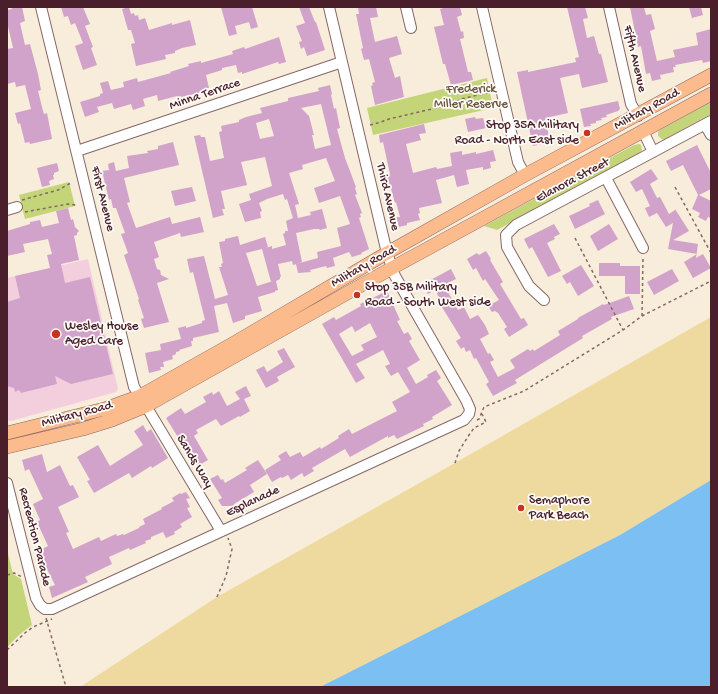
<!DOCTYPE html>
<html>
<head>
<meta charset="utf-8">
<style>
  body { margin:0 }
  #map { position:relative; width:718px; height:694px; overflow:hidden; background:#f8ecda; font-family:"Gochi Hand",sans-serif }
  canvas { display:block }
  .frame { position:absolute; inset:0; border:8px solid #4a1f2b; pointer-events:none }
</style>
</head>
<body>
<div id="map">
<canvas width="718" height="694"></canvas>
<div class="frame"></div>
</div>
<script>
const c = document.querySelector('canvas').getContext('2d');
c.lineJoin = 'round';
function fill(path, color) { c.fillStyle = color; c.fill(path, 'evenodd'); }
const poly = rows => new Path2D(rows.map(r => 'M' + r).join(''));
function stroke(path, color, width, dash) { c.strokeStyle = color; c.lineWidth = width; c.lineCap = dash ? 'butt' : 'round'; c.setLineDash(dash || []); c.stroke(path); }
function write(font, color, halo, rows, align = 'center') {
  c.font = font + ' "Gochi Hand",sans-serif'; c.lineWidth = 3.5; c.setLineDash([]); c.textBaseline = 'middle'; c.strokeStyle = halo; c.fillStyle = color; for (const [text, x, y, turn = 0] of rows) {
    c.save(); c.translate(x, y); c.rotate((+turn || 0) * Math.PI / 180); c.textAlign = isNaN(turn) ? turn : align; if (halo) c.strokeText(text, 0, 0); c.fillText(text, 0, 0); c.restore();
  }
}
fill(poly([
  [88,259,118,389,116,392,11,421,7,420,7,278]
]), '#f3cfde');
fill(poly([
  [487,78,493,108,373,135,367,108],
  [711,102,711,114,665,139,663,140,658,136,658,132,660,130],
  [639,144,641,145,642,150,640,153,497,230,484,226,634,145],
  [69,182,75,206,25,219,19,195],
  [7,550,13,574,21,579,32,625,19,635,7,647]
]), '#c3d578');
fill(poly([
  [711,317,711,480,620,535,320,687,80,687,217,597,455,463]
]), '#eeda9e');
fill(poly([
  [711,480,711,687,320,687,620,535]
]), '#7cbff2');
fill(poly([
  [11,7,22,7,25,21,20,23,25,45,30,44,38,74,41,90,38,91,42,107,44,114,47,113,52,139,30,144,29,142,25,143,20,123,18,124,15,113,31,109,25,85,16,87,15,82,7,84,7,49,13,48,7,22,7,10,12,9],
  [61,7,83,7,90,24,85,26,93,47,91,48,97,65,83,70,75,46,83,43,75,23,71,25,68,16,64,17],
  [129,7,131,14,134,13,135,16,138,15,139,20,145,18,149,30,172,23,172,25,190,20,196,45,182,48,175,51,175,53,165,55,166,59,136,66,131,44,135,43,131,30,128,30,122,9],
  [221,7,252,7,258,27,251,29,249,22,235,26,237,34,229,36],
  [299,7,309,7,315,22,316,22,325,50,307,56,304,47,301,49,299,42,302,41,296,26,305,23],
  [358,7,376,7,378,17,370,18,375,42,397,36,402,54,389,58,395,78,400,76,404,97,375,105,371,86,373,85,372,83,375,82,369,59,364,60,361,49,363,48,356,14,359,14],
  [447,7,460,7,462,15,457,17,461,32,463,31,464,38,460,39,468,72,471,72,473,80,451,85,445,64,443,64,434,27,444,25,440,9],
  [567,7,585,7,588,18,583,19,587,38,594,36,599,54,601,54,608,82,582,88,579,74,560,78,568,113,545,118,550,142,533,146,517,72,528,70,528,72,576,62,575,58,579,57],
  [630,7,644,7,646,15,651,14,655,29,650,31,657,61,675,57,673,50,698,45,696,33,711,29,711,61,703,63,702,60,675,65,676,67,673,67,674,72,660,75,661,79,652,81,650,73,646,74,641,46,638,47],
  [689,7,701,7,703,15,692,18],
  [279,37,286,62,279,64,278,62,242,74,242,72,238,73,236,65,222,68,222,70,206,75,209,88,206,88,207,91,181,97,181,96,177,97,177,96,158,101,157,95,143,99,145,106,133,110,131,104,114,109,112,103,97,107,99,112,85,117,80,102,100,96,100,94,103,93,100,83,108,81,111,90,124,87,123,82,137,78,138,82,171,73,170,72,189,66,188,64,201,61,201,63,233,54,232,51,244,47,245,49],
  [330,85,332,94,331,95,334,109,336,108,340,128,337,129,345,158,356,187,355,188,357,194,355,195,362,213,360,214,361,217,359,218,369,249,361,253,362,254,352,257,349,252,333,258,335,266,327,268,326,266,310,270,311,272,298,273,296,264,318,258,317,252,341,246,337,228,350,224,340,196,319,203,314,188,335,181,326,158,302,165,303,169,289,173,299,204,295,205,298,218,311,215,310,212,322,209,327,228,320,230,319,229,314,229,296,233,302,262,293,265,292,261,278,264,281,277,280,277,280,279,276,281,278,290,275,291,275,292,258,297,262,311,245,316,245,319,233,323,227,303,214,306,219,332,193,338,193,341,191,341,192,346,179,350,180,351,176,352,176,354,172,356,173,359,163,362,164,367,160,367,161,370,149,373,145,353,161,350,160,344,181,339,178,328,186,326,186,328,202,323,202,321,205,320,193,272,190,273,187,259,204,256,215,299,228,295,219,267,222,267,221,264,223,263,219,242,225,241,225,239,238,236,240,245,265,237,268,247,266,248,272,246,272,249,286,245,283,234,285,233,285,231,288,231,286,221,293,218,287,199,285,200,283,194,267,199,259,203,262,211,260,212,261,218,245,222,239,204,251,200,249,194,272,186,265,157,241,162,247,185,221,191,225,209,222,209,224,215,213,218,194,136,200,135,201,137,205,137,210,161,224,158,219,132,222,131,221,126,239,122,239,120,246,117,262,113,260,108,288,101,288,98,319,91,318,88],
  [321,104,331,145,315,149,312,135,314,135,309,116,301,108],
  [269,119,274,136,260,139,256,123],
  [262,249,271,282,273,281,257,286,246,253],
  [618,101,620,109,618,111,606,115,607,117,601,118,602,120,596,121,596,123,590,124,591,126,584,127,580,109],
  [475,117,476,119,483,118,486,128,468,132,465,119],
  [424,124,426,133,419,134,421,140,406,144,413,173,436,167,437,169,452,166,450,153,462,151,462,155,476,152,476,154,493,150,496,161,490,162,491,168,483,170,483,167,466,170,469,184,457,187,454,175,436,180,442,203,419,208,420,213,418,214,420,220,407,223,407,225,399,227,396,217,400,217,396,202,395,203,387,175,390,174,383,142,380,143,379,135],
  [173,142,179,165,124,178,130,202,127,203,136,228,170,217,172,224,200,217,204,232,181,237,180,233,154,242,159,257,154,259,157,269,160,270,161,275,169,279,157,283,169,322,144,328,141,319,144,318,138,300,139,299,124,255,128,253,121,234,125,233,116,208,113,208,111,199,109,200,102,171,109,170,108,164,114,162,116,171,129,168,127,156,148,153,147,151,158,149,158,146],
  [697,145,711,173,711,189,699,195,711,201,711,218,708,217,706,221,698,217,700,213,692,209,698,195,683,165,671,171,666,161],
  [57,163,59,171,54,173,54,175,53,175,54,179,49,181,50,185,42,187,37,168],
  [651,169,658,179,650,184,657,198,660,197,669,214,675,210,675,209,689,231,673,240,698,244,696,258,703,254,711,268,693,278,684,262,697,254,668,249,673,223,666,227,657,213,649,217,645,208,650,206,642,189,636,192,630,182],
  [192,187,196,201,175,206,171,191],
  [598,200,605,214,575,229,569,216,590,206,589,204],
  [68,208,71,220,73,219,75,227,79,231,77,233,77,235,74,236,79,260,61,264,65,283,90,277,113,374,71,384,55,376,57,384,21,393,19,390,15,392,14,388,7,386,7,302,20,298,15,276,50,268,47,255,52,254,48,239,23,244,25,252,7,256,7,231,30,224,30,222,40,220,42,227,59,223,56,211],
  [554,224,560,234,554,237,555,239,547,243,561,271,548,277,532,247,529,249,524,239],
  [609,224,618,239,598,251,590,236],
  [486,251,491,259,490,260,503,282,500,284,521,319,524,318,528,325,509,337,504,329,507,327,498,313,495,311,492,312,488,306,499,300,485,279,483,281,476,268,473,270,467,259,477,253,479,255],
  [599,263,620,263,620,266,640,266,640,294,625,294,625,276,599,276],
  [581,265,594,286,578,296,570,282,567,284,562,276],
  [451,269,456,279,444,285,458,310,464,307,470,319,478,315,485,325,489,334,480,339,488,354,490,353,494,360,490,362,498,377,515,368,510,360,528,349,530,351,533,349,534,351,560,335,558,331,578,319,578,318,603,304,604,305,629,296,634,309,611,317,612,319,582,336,583,338,515,380,517,383,493,396,486,384,489,382,476,358,474,359,470,350,466,352,464,347,461,349,456,341,461,338,440,304,442,303,435,290,428,294,423,284],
  [672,269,679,281,654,295,647,282],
  [387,291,400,320,397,321,404,334,408,332,412,339,409,341,420,360,407,368,416,384,428,377,427,375,436,370,441,378,437,381,452,405,432,417,433,419,423,424,424,426,397,439,394,435,388,438,388,436,350,457,345,449,312,468,314,471,304,477,302,473,291,480,288,475,282,478,281,477,272,482,265,470,281,460,278,456,286,451,290,457,300,452,303,457,320,447,321,449,339,438,338,436,349,429,352,434,397,411,392,402,410,392,398,372,391,376,385,366,390,364,383,350,356,364,365,378,356,383,322,324,334,317,336,320,361,306,360,304],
  [370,323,377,337,361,345,364,350,352,356,339,334,352,326,355,332],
  [284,348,295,367,277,377,279,381,266,388,256,370,264,366,267,372,283,362,277,351],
  [246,386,251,396,244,399,250,411,240,417,239,416,221,426,216,419,196,430,198,433,194,436,208,460,198,466,183,441,181,442,166,418,181,408,185,414,206,402,203,397,212,392,213,395,219,391,227,406,240,399,235,392],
  [143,425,147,432,151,429,168,458,152,468,151,466,132,478,129,473,94,493,87,481,90,480,77,457,98,445,110,466,143,445,134,431],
  [42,454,47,472,60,465,70,486,73,485,79,497,58,507,69,532,66,533,73,549,99,537,101,541,116,534,117,536,123,534,124,535,139,528,139,527,145,524,143,519,162,509,161,508,174,501,172,498,180,493,181,494,186,492,190,498,186,499,190,507,187,508,192,517,180,524,182,527,174,532,175,534,166,538,163,532,151,537,151,539,145,541,146,543,130,550,129,548,109,557,112,564,85,577,88,582,52,598,49,587,55,585,38,551,48,546,37,522,40,520,33,504,43,499,29,469,25,471,22,460],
  [258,460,267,474,250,485,254,492,234,504,234,506,222,506,218,500,222,498,210,479,218,475,221,480,223,479,225,483,247,470,245,468]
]), '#d1a3ca');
const minor = poly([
  [41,7,134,387,140,396],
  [406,7,411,28],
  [482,7,518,162,525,175],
  [609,7,631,104,638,116],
  [705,125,711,135],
  [643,131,653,152],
  [77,151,342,62],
  [606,178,643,248],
  [7,210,17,207],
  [544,300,529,286,507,247,506,235,516,225,711,121],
  [146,406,221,531],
  [7,483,36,598,40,605,45,609,52,609,464,420,469,414,470,409,466,400,395,276,387,253,329,7]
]);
const major = poly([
  [7,433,104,409,140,396,234,343,387,253,525,175,711,75],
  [7,447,83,429,112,420,146,406,392,268,711,94]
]);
stroke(minor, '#876768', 12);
stroke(major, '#876768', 14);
stroke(poly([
  [370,125,381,122,389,119,453,104,461,99,491,92],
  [675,187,711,253],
  [22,200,58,190,71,183],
  [25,212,68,204,76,205],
  [575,238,623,330],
  [642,316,643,258],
  [477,420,479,419,484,407,524,391,623,330,642,316,711,281],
  [455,463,459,451,469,435,474,428,486,422,482,414],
  [7,575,14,573,22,577],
  [217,597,226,576,232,549,228,538],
  [46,618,66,687],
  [7,650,26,632,33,627,52,619]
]), '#876768', 1.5, [3, 3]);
stroke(minor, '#fff', 10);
stroke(major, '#fbbb8c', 13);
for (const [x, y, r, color] of [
  [587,133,4,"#c8321e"],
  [357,295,4,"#c8321e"],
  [56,334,5,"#c8321e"],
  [521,508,4,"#c8321e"]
]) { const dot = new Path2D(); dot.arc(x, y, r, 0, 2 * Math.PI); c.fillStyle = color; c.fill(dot); stroke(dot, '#fdfcf7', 1.5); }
write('13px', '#4a1f2b', '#fdfcf7', [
  ["Fifth Avenue",634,59,77],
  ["Minna Terrace",205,95,-19],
  ["Military Road",647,110,-29],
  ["Elanora Street",573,181,-28],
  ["Third Avenue",387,197,77],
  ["First Avenue",102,199,76],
  ["Military Road",364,267,-30],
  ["Military Road",77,415,-15],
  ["Sands Way",194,462,59],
  ["Esplanade",253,502,-25],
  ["Recreation Parade",34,537,76]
]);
write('13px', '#6e5642', '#fdfcf7', [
  ["Frederick",471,90],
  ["Miller Reserve",471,105]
]);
write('13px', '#4a1f2b', '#fdfcf7', [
  ["Stop 35A Military",579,126,"right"],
  ["Road - North East side",579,141,"right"],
  ["Stop 35B Military",365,288],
  ["Road - South West side",365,303],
  ["Wesley House",65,327],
  ["Aged Care",65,342],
  ["Semaphore",529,501],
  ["Park Beach",529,516]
], 'left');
</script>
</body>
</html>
